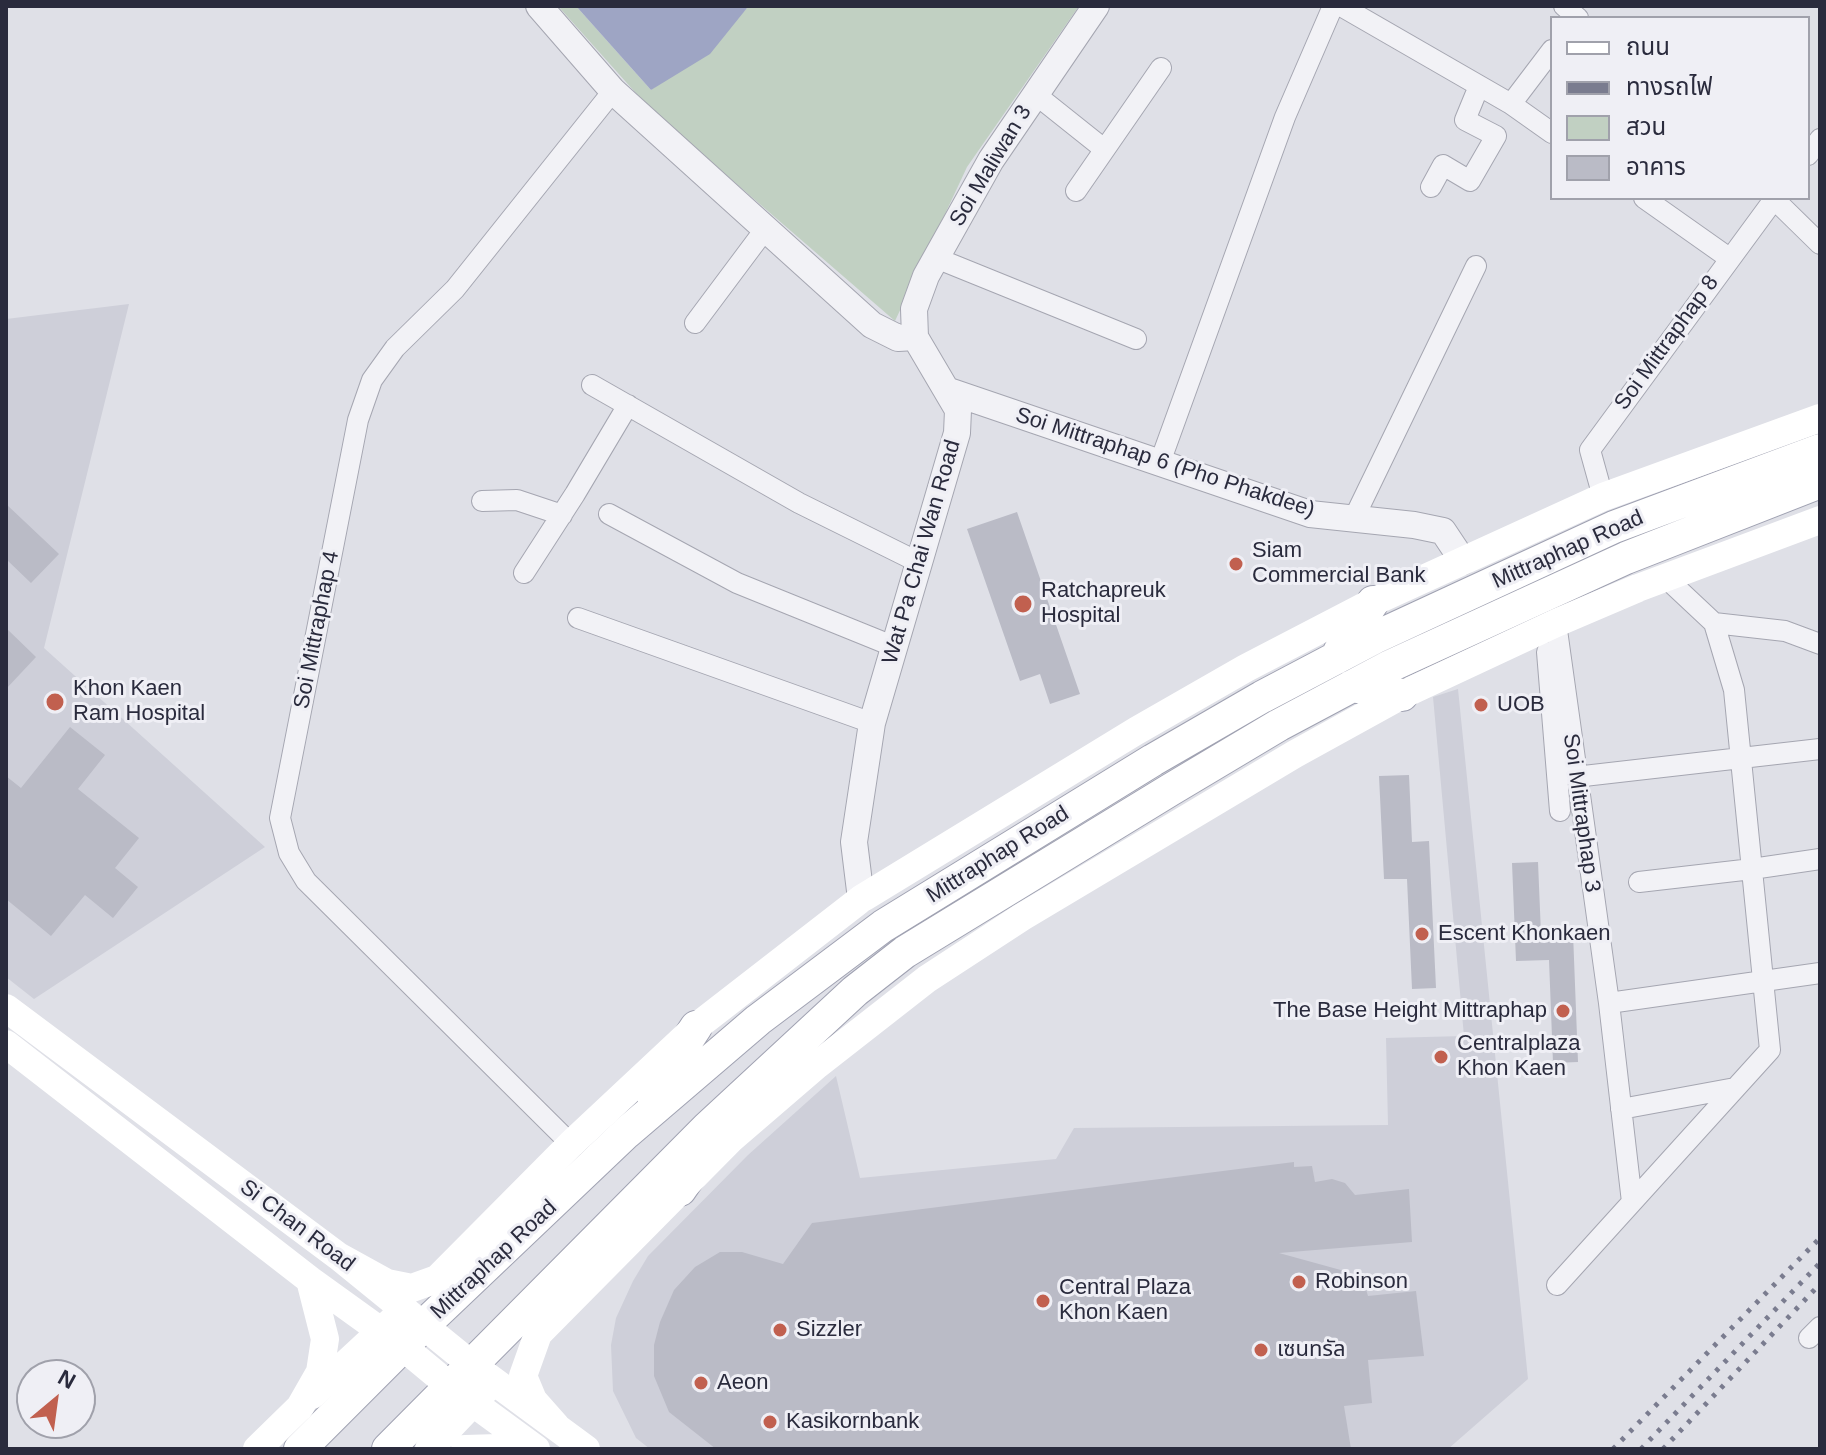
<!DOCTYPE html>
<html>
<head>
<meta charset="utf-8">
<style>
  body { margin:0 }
  #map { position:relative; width:1826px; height:1455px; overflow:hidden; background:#dfe0e7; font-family:Helvetica,"Noto Sans Thai",sans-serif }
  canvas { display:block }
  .frame { position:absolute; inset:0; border:8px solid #2a2b3d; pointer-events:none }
  .legend { position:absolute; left:1550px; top:16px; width:260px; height:184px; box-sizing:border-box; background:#efeff5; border:2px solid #a0a1ab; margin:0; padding:10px 14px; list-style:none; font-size:24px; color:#2a2b3d }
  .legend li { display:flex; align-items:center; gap:16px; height:40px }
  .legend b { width:40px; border:2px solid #a0a1ab }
  .north { position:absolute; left:16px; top:1359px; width:80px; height:80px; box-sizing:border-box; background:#efeff5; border:2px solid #a0a1ab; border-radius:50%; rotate:29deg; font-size:22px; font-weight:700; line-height:32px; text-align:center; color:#2a2b3d }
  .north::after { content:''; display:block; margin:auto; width:28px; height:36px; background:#c1604f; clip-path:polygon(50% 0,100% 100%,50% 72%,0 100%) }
</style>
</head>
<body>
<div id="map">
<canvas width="1826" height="1455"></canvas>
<div class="frame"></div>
<ul class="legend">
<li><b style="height:10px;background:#fff"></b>ถนน</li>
<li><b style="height:10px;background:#7a7c8f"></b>ทางรถไฟ</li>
<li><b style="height:22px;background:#c1d0c2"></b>สวน</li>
<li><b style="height:22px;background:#babbc6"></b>อาคาร</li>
</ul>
<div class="north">N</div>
</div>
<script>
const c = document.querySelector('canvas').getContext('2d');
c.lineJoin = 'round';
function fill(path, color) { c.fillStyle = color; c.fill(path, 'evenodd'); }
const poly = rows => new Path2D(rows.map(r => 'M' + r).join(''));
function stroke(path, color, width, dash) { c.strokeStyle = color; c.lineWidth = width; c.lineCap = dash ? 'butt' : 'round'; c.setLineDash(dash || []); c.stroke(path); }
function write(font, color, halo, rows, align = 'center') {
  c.font = font + ' Helvetica,"Noto Sans Thai",sans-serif'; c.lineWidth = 6; c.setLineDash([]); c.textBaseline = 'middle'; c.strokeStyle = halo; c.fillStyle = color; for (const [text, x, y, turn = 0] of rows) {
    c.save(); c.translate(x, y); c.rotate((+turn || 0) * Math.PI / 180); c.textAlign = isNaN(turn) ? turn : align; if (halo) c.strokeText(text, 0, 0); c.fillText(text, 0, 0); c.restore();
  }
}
fill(poly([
  [129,304,44,648,265,847,34,999,6,977,6,319],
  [1458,689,1528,1379,1448,1449,650,1449,636,1438,613,1391,611,1345,616,1318,633,1281,648,1256,748,1155,836,1076,860,1178,1056,1159,1074,1128,1388,1125,1386,1038,1464,1036,1433,697]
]), '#cecfd9');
fill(poly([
  [558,6,576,6,651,90,747,8,745,6,1079,6,967,167,895,321,651,110]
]), '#c1d0c2');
fill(poly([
  [576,6,745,6,747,8,710,54,651,90]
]), '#9ea5c4');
fill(poly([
  [6,504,59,554,31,583,6,559],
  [1017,512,1080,694,1050,704,1040,674,1020,681,967,529],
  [6,628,36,657,6,689],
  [70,727,105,755,78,789,139,838,115,868,138,887,113,918,85,895,51,936,6,899,6,776,21,788],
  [1409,775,1412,842,1429,841,1436,988,1412,989,1407,879,1384,879,1379,776],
  [1538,862,1541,934,1573,933,1578,1062,1553,1063,1549,960,1516,961,1512,863],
  [1294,1162,1294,1167,1312,1166,1315,1182,1332,1179,1345,1183,1355,1195,1409,1189,1412,1242,1279,1253,1348,1272,1365,1286,1368,1296,1416,1291,1424,1356,1368,1360,1372,1403,1344,1406,1351,1449,716,1449,669,1412,654,1376,654,1345,660,1322,674,1290,695,1267,720,1252,742,1252,783,1264,812,1223]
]), '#babbc6');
const minor = poly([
  [1341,6,1511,104,1552,133],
  [1564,6,1578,18],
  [1035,94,1104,149],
  [1511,104,1552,50],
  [1808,155,1820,139],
  [1431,187,1443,165,1470,181,1496,136,1465,120,1479,86],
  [1076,191,1161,68],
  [1644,198,1729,258],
  [1773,198,1820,244],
  [936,258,1136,339],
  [695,323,766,228],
  [592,385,799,503,920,563],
  [1159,465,1285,117,1333,6],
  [1603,497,1590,450,1775,198],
  [482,501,517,500,562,515],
  [609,514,737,583,895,647],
  [1354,518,1476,266],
  [524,573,575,494,628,405],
  [578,618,872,723],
  [1556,623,1609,1003,1632,1202],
  [1714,623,1785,631,1820,644],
  [1547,652,1560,811],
  [1575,777,1820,749],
  [1639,882,1752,869,1820,859],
  [1609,1003,1820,973],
  [1621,1109,1735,1088],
  [571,1144,306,881,289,853,280,818,358,420,372,380,395,348,455,289,613,91],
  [1557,1285,1770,1050,1734,690,1714,623,1666,578],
  [1809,1338,1820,1327]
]);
const tertiary = poly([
  [539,6,613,91,872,325,898,338,915,337],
  [949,391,1310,514,1414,525,1443,531,1463,561],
  [861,899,854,842,872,723,957,433,958,410,915,337,914,309,926,276,991,160,1096,6]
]);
const primary = poly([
  [1339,652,1373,602],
  [1352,686,1402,695],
  [652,1094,696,1027],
  [680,1190,713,1142],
  [300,1449,424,1325,626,1133,758,1020,883,926,1153,760,1262,697,1374,638,1614,527,1820,450],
  [388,1449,707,1128,855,991,905,952,1170,790,1279,725,1388,667,1626,558,1820,482]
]);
stroke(minor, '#a5a6b1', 22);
stroke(tertiary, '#a5a6b1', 28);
stroke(primary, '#a0a2b2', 34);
stroke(minor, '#f2f2f6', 20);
stroke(tertiary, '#f2f2f6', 26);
stroke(poly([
  [6,1008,338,1256,472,1365,586,1449],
  [6,1044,310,1280,403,1347,450,1386,536,1449],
  [338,1256,387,1283,412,1288,437,1279,571,1144,696,1027,861,899,1136,731,1246,668,1373,602,1603,497,1820,418],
  [312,1395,393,1320],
  [556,1426,533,1400,523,1376,538,1334,731,1139,817,1065,927,979,1022,917,1295,754,1402,695,1556,623,1638,588,1820,520],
  [257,1449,300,1407,320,1372,325,1339,310,1280],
  [429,1449,485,1390],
  [465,1449,533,1447]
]), '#fff', 28);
stroke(primary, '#fff', 32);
stroke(poly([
  [1613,1449,1820,1238],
  [1641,1449,1820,1263],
  [1663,1449,1820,1284]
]), '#7a7c8f', 5, [4, 8]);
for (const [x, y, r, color] of [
  [1236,564,8,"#c1604f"],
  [1023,604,10,"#c1604f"],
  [55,702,10,"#c1604f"],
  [1481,705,8,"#c1604f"],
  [1422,934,8,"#c1604f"],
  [1563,1011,8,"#c1604f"],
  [1441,1057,8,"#c1604f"],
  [1299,1282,8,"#c1604f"],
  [1043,1301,8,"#c1604f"],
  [780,1330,8,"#c1604f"],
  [1261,1350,8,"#c1604f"],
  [701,1383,8,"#c1604f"],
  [770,1422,8,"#c1604f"]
]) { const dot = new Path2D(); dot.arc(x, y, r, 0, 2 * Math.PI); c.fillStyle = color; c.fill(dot); stroke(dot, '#efeff5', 3); }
write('22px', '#2a2b3d', '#efeff5', [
  ["Soi Maliwan 3",991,166,-59],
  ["Soi Mittraphap 8",1667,343,-54],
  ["Soi Mittraphap 6 (Pho Phakdee)",1165,463,18],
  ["Mittraphap Road",1568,550,-24],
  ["Wat Pa Chai Wan Road",922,552,-74],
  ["Soi Mittraphap 4",317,630,-79],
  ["Soi Mittraphap 3",1581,813,82],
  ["Mittraphap Road",998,855,-32],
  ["Si Chan Road",297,1226,37],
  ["Mittraphap Road",494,1260,-43]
]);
write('22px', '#2a2b3d', '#efeff5', [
  ["Siam",1252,551],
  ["Commercial Bank",1252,576],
  ["Ratchapreuk",1041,591],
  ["Hospital",1041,616],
  ["Khon Kaen",73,689],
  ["Ram Hospital",73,714],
  ["UOB",1497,705],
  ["Escent Khonkaen",1438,934],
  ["The Base Height Mittraphap",1547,1011,"right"],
  ["Centralplaza",1457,1044],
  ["Khon Kaen",1457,1069],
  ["Robinson",1315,1282],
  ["Central Plaza",1059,1288],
  ["Khon Kaen",1059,1313],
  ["Sizzler",796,1330],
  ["เซนทรัล",1277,1350],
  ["Aeon",717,1383],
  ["Kasikornbank",786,1422]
], 'left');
</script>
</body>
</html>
